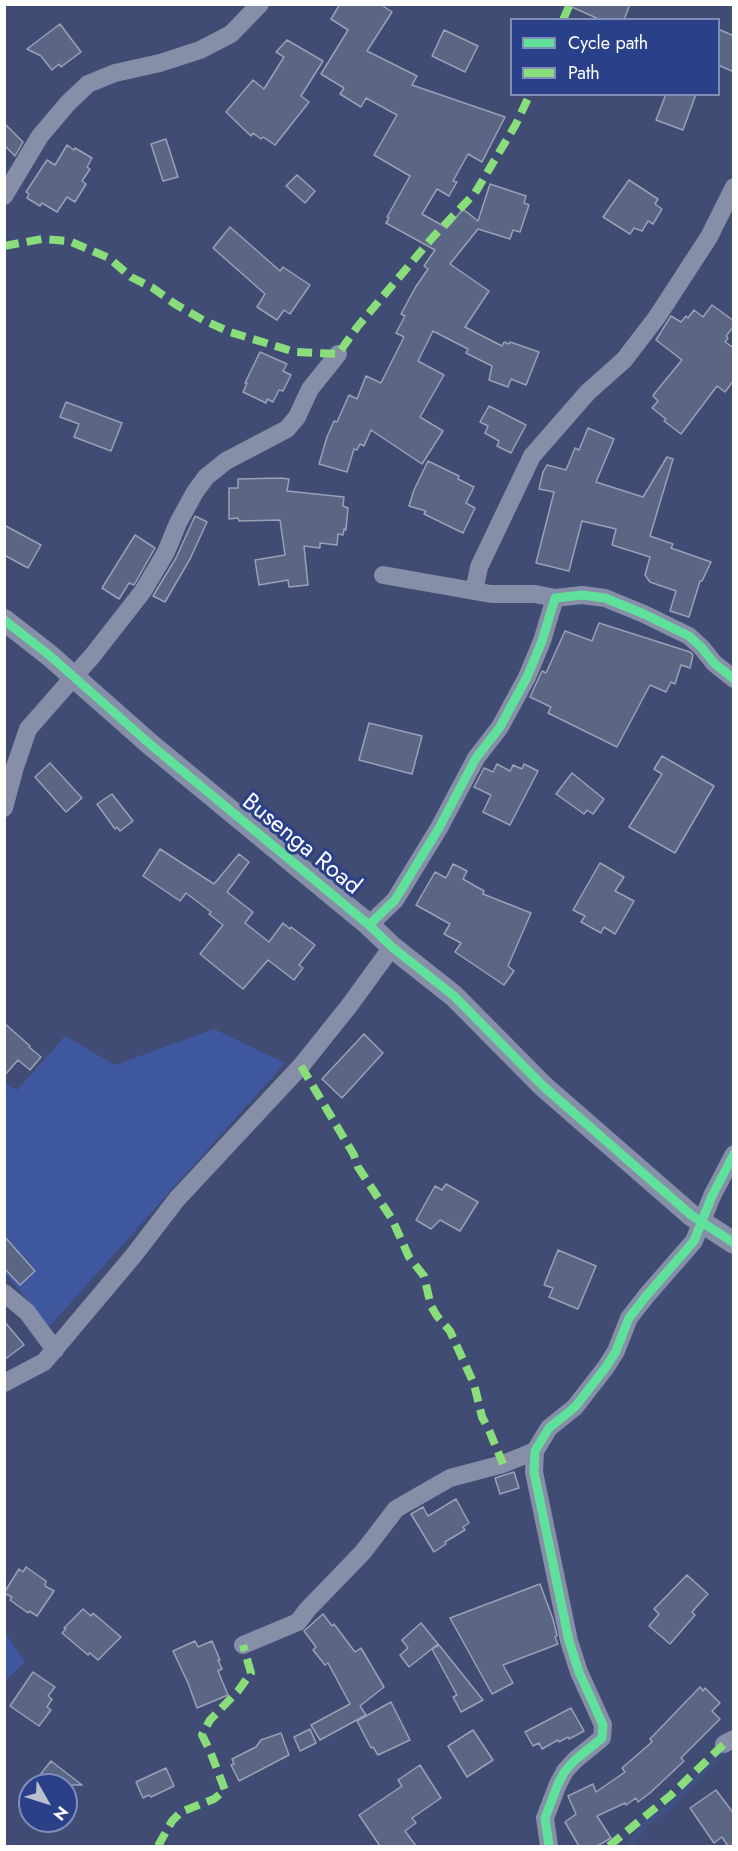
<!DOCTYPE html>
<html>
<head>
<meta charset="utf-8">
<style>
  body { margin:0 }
  #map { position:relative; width:738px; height:1851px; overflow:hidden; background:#404c73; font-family:Jost,sans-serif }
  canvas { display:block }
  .frame { position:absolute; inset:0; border:6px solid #fff; pointer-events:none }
  .legend { position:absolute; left:510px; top:18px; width:210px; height:78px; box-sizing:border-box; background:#2a4189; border:2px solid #7f8db8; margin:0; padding:8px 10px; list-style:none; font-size:18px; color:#fff }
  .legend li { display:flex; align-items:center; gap:12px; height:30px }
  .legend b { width:30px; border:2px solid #7f8db8 }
  .north { position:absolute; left:18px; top:1773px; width:60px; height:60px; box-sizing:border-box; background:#2a4189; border:2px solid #7f8db8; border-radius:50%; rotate:129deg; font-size:16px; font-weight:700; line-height:24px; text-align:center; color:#fff }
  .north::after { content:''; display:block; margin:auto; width:21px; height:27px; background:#bcc0ce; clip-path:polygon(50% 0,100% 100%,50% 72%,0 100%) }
</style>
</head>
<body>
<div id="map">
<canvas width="738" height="1851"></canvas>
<div class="frame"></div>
<ul class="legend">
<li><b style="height:8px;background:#60e19b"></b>Cycle path</li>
<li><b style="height:8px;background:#8add7b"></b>Path</li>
</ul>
<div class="north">N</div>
</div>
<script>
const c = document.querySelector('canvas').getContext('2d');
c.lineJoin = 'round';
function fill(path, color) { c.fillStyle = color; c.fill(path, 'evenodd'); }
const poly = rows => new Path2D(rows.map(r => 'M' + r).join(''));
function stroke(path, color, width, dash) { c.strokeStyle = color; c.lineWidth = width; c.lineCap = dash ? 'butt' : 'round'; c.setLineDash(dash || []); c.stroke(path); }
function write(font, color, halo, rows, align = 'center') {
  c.font = font + ' Jost,sans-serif'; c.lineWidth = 6; c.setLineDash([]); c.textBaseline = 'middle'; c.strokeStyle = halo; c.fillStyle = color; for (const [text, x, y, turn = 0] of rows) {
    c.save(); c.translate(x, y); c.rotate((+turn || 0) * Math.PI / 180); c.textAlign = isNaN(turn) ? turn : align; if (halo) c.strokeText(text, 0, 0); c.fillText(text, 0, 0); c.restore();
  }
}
fill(poly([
  [214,1029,285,1063,49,1327,5,1273,4,1083,17,1090,65,1036,115,1065],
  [4,1631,25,1662,5,1681,4,1681]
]), '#3f579e');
stroke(poly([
  [628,1846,649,1821,671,1806,710,1764,728,1748]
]), '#3f5083', 6);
const building = poly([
  [340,4,380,4,392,12,367,51,417,76,412,85,505,117,482,162,468,154,453,181,457,182,449,196,437,189,422,214,447,228,463,209,478,221,490,184,526,196,524,203,529,205,520,232,513,230,510,239,478,229,450,264,489,291,465,327,502,346,504,342,509,344,510,342,539,352,526,385,511,379,508,387,489,380,492,366,466,353,468,349,433,331,418,361,444,375,420,417,443,431,422,464,371,430,364,446,360,444,357,450,354,449,347,472,319,464,327,437,334,421,337,422,349,395,357,399,366,376,381,383,404,337,396,333,405,316,401,314,415,288,428,269,424,266,435,250,386,223,389,218,387,217,410,176,374,155,397,115,366,98,361,107,340,94,344,88,321,74,348,30,331,19,340,4],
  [565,4,630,4,624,20,601,20,565,4],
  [60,24,81,52,61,67,59,64,52,70,41,56,27,49,60,24],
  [718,29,734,36,734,72,718,65,718,29],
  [444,30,478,46,465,72,432,56,444,30],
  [287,40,323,61,301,96,309,102,275,145,263,137,261,139,253,133,251,136,226,112,253,80,264,89,284,57,276,52,287,40],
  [666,94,696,94,683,130,656,120,666,94],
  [4,123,23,142,15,156,4,145,4,123],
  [166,139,178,177,163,181,151,144,166,139],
  [67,145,74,150,75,148,92,158,87,167,90,169,82,181,86,184,75,202,67,197,57,212,42,203,40,206,27,198,29,194,26,192,47,160,55,165,67,145],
  [297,175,315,191,305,203,286,186,297,175],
  [629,180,658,199,655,204,662,209,653,224,648,221,642,231,634,228,630,234,603,217,629,180],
  [230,227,280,271,283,267,310,285,290,314,284,310,277,320,257,307,265,294,213,248,230,227],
  [712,305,734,321,734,326,726,336,728,338,725,342,734,348,734,380,725,392,717,386,681,434,664,421,666,419,652,408,658,401,653,396,654,394,682,360,656,340,671,316,681,322,686,316,688,318,694,310,703,317,712,305],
  [260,352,287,364,283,371,291,375,283,391,279,390,273,402,267,399,266,403,243,392,247,383,245,383,260,352],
  [66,402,122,423,111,451,74,437,79,424,60,417,66,402],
  [489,406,526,425,511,453,497,446,499,441,485,433,488,426,480,422,489,406],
  [588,428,614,439,596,482,643,497,667,457,673,459,650,536,673,544,671,548,711,562,702,581,700,581,689,617,670,611,676,591,650,582,645,575,650,557,612,545,616,529,582,521,569,571,536,563,554,492,539,489,543,472,547,465,566,470,575,448,579,450,588,428],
  [428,461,459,476,458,479,474,487,466,503,475,508,463,533,424,514,426,511,409,506,414,490,428,461],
  [281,478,289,479,287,491,344,497,343,506,348,508,346,530,344,529,343,535,338,534,337,545,320,543,320,548,304,546,308,585,289,587,288,580,259,585,255,560,285,555,280,520,239,521,238,518,229,519,229,488,238,488,238,479,281,478],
  [195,516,207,522,190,559,165,602,153,596,176,558,195,516],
  [4,525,41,545,28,568,4,555,4,525],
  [135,535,155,548,134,585,129,583,119,599,102,588,135,535],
  [599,623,690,652,693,655,690,668,681,665,675,684,671,682,666,692,650,685,617,747,548,713,551,707,530,697,542,671,546,673,565,631,592,641,599,623],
  [369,723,422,736,412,774,359,760,369,723],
  [662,756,714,786,675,853,629,827,662,774,654,769,662,756],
  [50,763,82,798,66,812,35,777,50,763],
  [497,764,510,771,513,765,522,769,524,764,538,771,510,825,483,812,491,795,474,787,484,768,493,772,497,764],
  [572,773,604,799,593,814,587,810,584,814,556,794,572,773],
  [112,794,133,821,120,831,117,827,115,829,97,804,112,794],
  [160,849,214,884,239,854,249,862,227,892,253,912,245,923,269,942,283,923,290,929,291,927,315,945,299,965,303,968,294,980,268,960,243,989,200,954,223,925,209,914,211,912,186,893,180,901,143,876,160,849],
  [600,863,624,877,615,891,634,901,615,934,604,927,601,933,581,922,585,916,573,910,600,863],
  [453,864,467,871,463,879,484,891,483,894,531,913,508,966,514,971,504,985,455,952,461,943,444,934,450,924,416,905,435,872,446,878,453,864],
  [4,1023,30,1046,29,1047,41,1057,30,1070,18,1060,4,1076,4,1023],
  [364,1034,383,1053,342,1098,322,1079,364,1034],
  [446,1184,478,1202,460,1231,440,1220,431,1229,416,1220,435,1186,442,1190,446,1184],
  [4,1236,35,1271,20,1285,4,1268,4,1236],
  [558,1250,596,1266,578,1309,549,1297,553,1288,544,1285,558,1250],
  [4,1321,24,1345,4,1360,4,1321],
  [514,1472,519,1488,500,1494,495,1478,514,1472],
  [456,1499,469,1523,463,1527,465,1530,445,1542,446,1544,434,1552,411,1514,423,1507,428,1516,456,1499],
  [26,1567,46,1581,45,1586,54,1591,37,1616,29,1611,28,1613,10,1600,12,1597,4,1593,19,1569,23,1572,26,1567],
  [687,1575,708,1594,692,1612,695,1615,670,1644,649,1626,659,1614,654,1609,687,1575],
  [540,1584,553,1619,557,1636,555,1637,558,1644,503,1665,513,1683,492,1694,450,1618,540,1584],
  [83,1609,91,1616,93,1613,121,1637,98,1660,90,1653,88,1655,62,1633,66,1629,64,1628,83,1609],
  [323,1614,332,1626,334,1624,355,1652,361,1648,384,1687,360,1706,366,1715,320,1740,311,1725,350,1704,328,1663,325,1665,313,1650,316,1647,304,1631,323,1614],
  [421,1623,438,1644,409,1667,400,1655,408,1648,402,1640,421,1623],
  [195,1641,198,1647,212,1641,220,1660,218,1660,222,1669,218,1671,228,1695,197,1708,188,1683,173,1651,195,1641],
  [439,1645,483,1700,461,1712,453,1697,457,1695,432,1649,439,1645],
  [33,1672,55,1687,48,1696,52,1699,47,1707,51,1710,39,1726,10,1706,33,1672],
  [700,1687,703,1691,705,1688,720,1703,712,1711,720,1719,681,1758,684,1761,650,1793,638,1802,636,1798,626,1805,625,1803,597,1816,611,1838,597,1846,579,1846,565,1822,576,1814,568,1796,593,1784,596,1792,625,1772,622,1768,652,1742,650,1739,700,1687],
  [391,1702,410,1740,378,1755,373,1747,371,1748,357,1721,391,1702],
  [571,1708,584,1731,569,1739,568,1737,559,1742,558,1740,542,1749,539,1743,533,1746,525,1732,571,1708],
  [310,1729,316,1743,300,1751,294,1737,310,1729],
  [473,1730,493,1760,467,1777,448,1746,473,1730],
  [281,1733,289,1755,239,1781,231,1765,234,1764,232,1759,256,1747,261,1740,281,1733],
  [51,1761,82,1785,32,1785,51,1761],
  [420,1765,441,1798,412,1818,416,1823,405,1831,416,1846,380,1846,359,1815,402,1786,398,1780,420,1765],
  [166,1768,174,1786,151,1797,149,1795,143,1798,136,1782,166,1768],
  [716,1790,734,1814,734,1846,728,1846,722,1837,714,1843,690,1808,716,1790]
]);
fill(building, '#5b6584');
stroke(building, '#9aa1b7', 1.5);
stroke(poly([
  [4,196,40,136,68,103,88,84,115,73,160,63,200,50,231,34,260,4],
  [383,575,491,594,535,594,555,598],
  [474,591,479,567,532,456,588,392,624,360,657,317,709,237,734,187],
  [4,808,15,767,28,729,93,655,143,591,166,552,178,523,195,492,206,477,226,461,287,429,297,417,310,389,338,354],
  [369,925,395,900,439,828,476,758,500,727,527,677,542,641,555,598,582,595,605,598,644,614,689,636,702,648,714,663,734,679],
  [4,1293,27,1312,55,1350],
  [4,1383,44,1362,134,1255,177,1199,301,1066,349,1006,392,947],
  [243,1645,298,1622,307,1610,363,1552,396,1509,450,1478,503,1464,535,1451],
  [724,1744,734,1739],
  [549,1846,545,1818,558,1784,565,1771,575,1760,602,1738,603,1725,579,1672,569,1641,534,1472,535,1451,549,1428,575,1407,606,1367,616,1351,629,1318,647,1295,694,1241,712,1196,734,1154]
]), '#878ea8', 18);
stroke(poly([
  [4,620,49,655,151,745,369,925,392,947,454,996,543,1086,691,1215,734,1243]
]), '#878ea8', 22);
stroke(poly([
  [563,20,570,4],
  [4,246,42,239,69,241,109,258,131,277,153,288,175,304,203,320,230,332,295,352,338,354,358,326,433,237,475,193,516,124,530,94],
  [301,1066,354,1155,358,1167,392,1219,409,1257,424,1276,431,1306,437,1316,450,1331,474,1384,482,1417,489,1430,503,1464],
  [158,1846,172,1821,181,1812,214,1799,225,1790,210,1751,202,1735,210,1720,238,1691,251,1673,243,1645],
  [609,1846,671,1795,724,1744]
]), '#8add7b', 8, [15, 8]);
stroke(poly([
  [4,620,49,655,151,745,369,925,392,947,454,996,543,1086,691,1215,734,1243],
  [369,925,395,900,439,828,476,758,500,727,527,677,542,641,555,598,582,595,605,598,644,614,689,636,702,648,714,663,734,679],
  [549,1846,545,1818,558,1784,565,1771,575,1760,602,1738,603,1725,579,1672,569,1641,534,1472,535,1451,549,1428,575,1407,606,1367,616,1351,629,1318,647,1295,694,1241,712,1196,734,1154]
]), '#60e19b', 9);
write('24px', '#fff', '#2a4189', [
  ["Busenga Road",301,845,39]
]);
</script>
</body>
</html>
